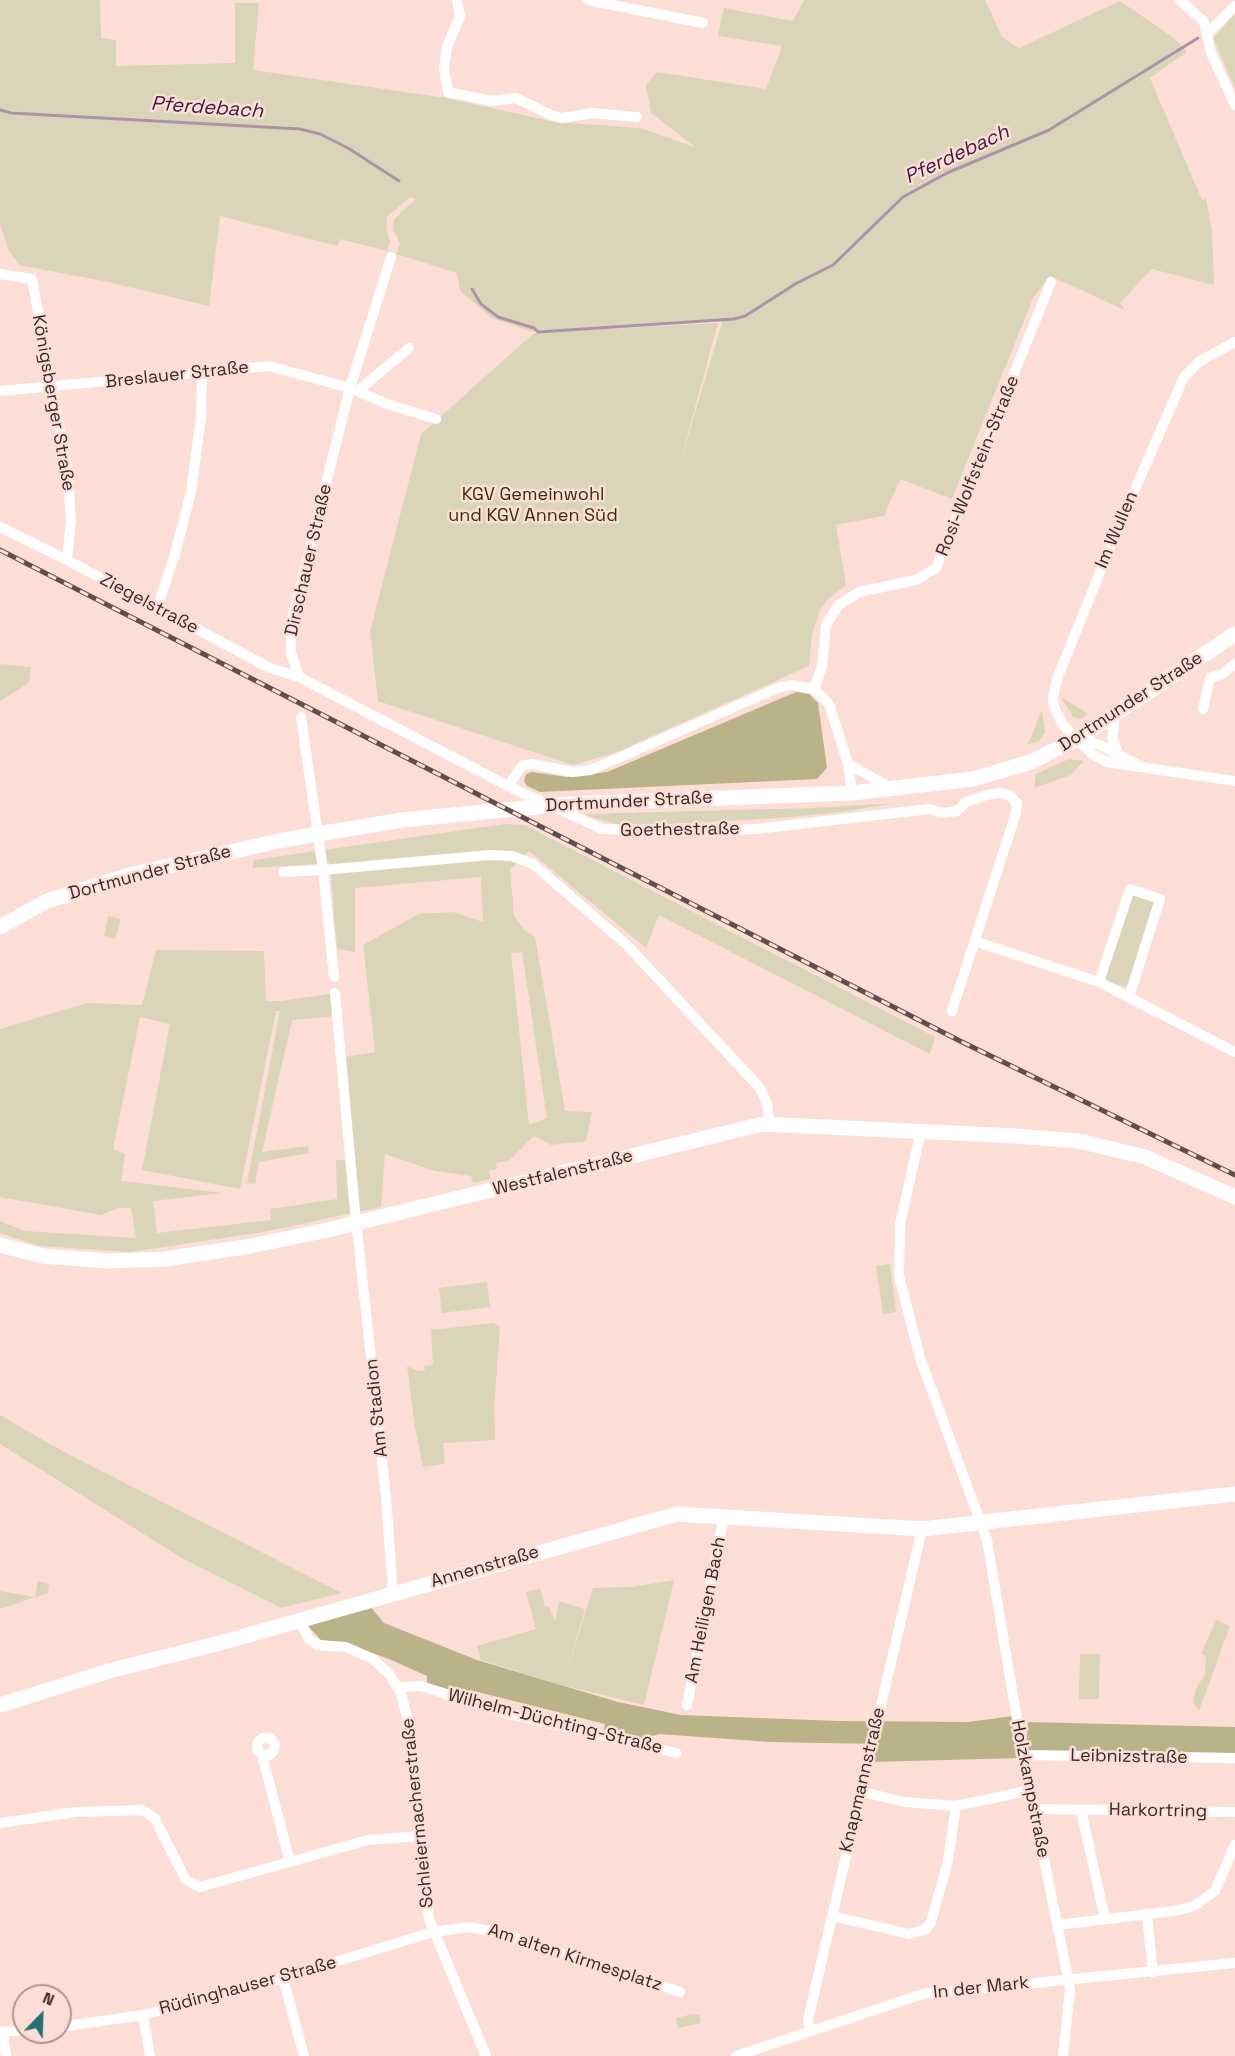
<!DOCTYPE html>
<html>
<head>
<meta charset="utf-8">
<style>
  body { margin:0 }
  #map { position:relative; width:1235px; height:2056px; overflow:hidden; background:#fcded7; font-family:"Space Grotesk",sans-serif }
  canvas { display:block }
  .north { position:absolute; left:12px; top:1984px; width:60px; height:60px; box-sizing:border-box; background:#fcded7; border:2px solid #ae9691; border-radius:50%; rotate:23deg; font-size:16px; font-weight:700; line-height:24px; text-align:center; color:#382a27 }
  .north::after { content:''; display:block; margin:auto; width:21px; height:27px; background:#257073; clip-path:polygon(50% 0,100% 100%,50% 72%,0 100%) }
</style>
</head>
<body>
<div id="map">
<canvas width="1235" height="2056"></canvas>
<div class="north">N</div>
</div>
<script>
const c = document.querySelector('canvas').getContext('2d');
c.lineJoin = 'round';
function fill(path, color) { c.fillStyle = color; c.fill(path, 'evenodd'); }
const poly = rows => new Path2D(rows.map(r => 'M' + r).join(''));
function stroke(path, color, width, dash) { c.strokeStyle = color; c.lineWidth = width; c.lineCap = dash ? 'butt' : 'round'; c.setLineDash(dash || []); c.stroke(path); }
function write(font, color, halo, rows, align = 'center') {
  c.font = font + ' "Space Grotesk",sans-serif'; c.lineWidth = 5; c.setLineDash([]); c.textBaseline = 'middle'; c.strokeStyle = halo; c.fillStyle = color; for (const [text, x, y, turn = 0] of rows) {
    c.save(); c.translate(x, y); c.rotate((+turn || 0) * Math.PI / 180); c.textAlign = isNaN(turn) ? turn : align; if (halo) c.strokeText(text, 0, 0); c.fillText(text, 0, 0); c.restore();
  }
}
fill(poly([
  [0,0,100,0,101,38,116,40,116,66,235,63,235,3,259,3,253,70,446,98,555,122,640,128,695,147,651,113,646,85,657,72,766,89,782,46,718,36,724,8,793,21,804,0,985,0,1002,37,1019,48,1120,1,1174,38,1187,52,1150,78,1202,200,1206,199,1212,231,1214,285,1152,269,1120,303,1125,310,1050,276,1033,298,952,499,900,479,884,516,836,525,846,585,827,600,820,610,812,634,809,666,617,752,573,765,378,701,370,632,421,434,534,333,718,323,680,463,723,319,533,332,492,318,460,291,457,273,396,254,400,244,393,229,394,219,416,199,410,197,387,217,386,228,390,241,387,251,340,239,338,246,220,216,209,306,108,282,19,265,8,249,0,224],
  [1235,14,1235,88,1213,38],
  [0,664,31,667,29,683,0,701],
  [1061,697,1088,714,1081,719,1073,717],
  [1042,710,1045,733,1039,741,1028,744],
  [1069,759,1084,761,1071,775,1034,788,1036,774],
  [896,803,841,812,782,818,669,824,614,824,582,814,813,808],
  [505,824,525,825,935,1037,930,1054,659,915,646,948,529,851,510,870,514,915,524,930,535,937,565,1111,592,1112,586,1141,551,1145,534,1136,510,1160,496,1163,497,1169,489,1171,491,1179,473,1183,471,1176,435,1171,385,1154,381,1207,263,1232,131,1252,40,1246,0,1233,0,1221,25,1231,136,1238,131,1208,118,1208,101,1215,0,1197,0,1029,87,1003,142,1005,156,950,264,951,266,1001,281,1001,335,993,337,1016,292,1020,262,1152,308,1146,309,1153,259,1162,255,1184,247,1183,280,1011,276,1011,240,1189,142,1170,170,1024,140,1017,113,1149,125,1154,121,1181,223,1193,153,1201,157,1233,271,1220,270,1209,337,1199,336,1160,354,1160,345,1057,375,1052,363,945,419,914,453,912,483,922,481,877,355,888,355,952,337,949,330,863,252,868,254,860],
  [522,952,547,1118,529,1125,511,953],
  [1133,895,1154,902,1155,907,1131,984,1126,987,1106,981,1104,975,1129,898],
  [108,916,121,919,115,939,104,936],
  [890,1264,896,1312,883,1314,876,1266],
  [487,1282,490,1307,442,1313,439,1288],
  [493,1323,500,1327,494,1407,495,1440,443,1443,445,1464,423,1467,414,1421,407,1366,418,1371,425,1370,424,1366,433,1365,431,1330],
  [0,1415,66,1453,342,1593,281,1608,185,1560,0,1444],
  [674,1580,644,1705,562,1685,481,1660,477,1646,536,1629,526,1592,540,1588,545,1607,549,1606,555,1621,559,1601,585,1609,565,1678,593,1588,632,1587],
  [38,1581,49,1584,48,1593,0,1609,0,1591,35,1597],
  [1216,1620,1230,1626,1199,1711,1193,1702,1196,1688,1205,1675,1206,1656,1201,1654],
  [1080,1654,1100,1654,1099,1699,1079,1699],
  [693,2014,699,2015,701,2023,678,2028,676,2018]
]), '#dad5b8');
fill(poly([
  [796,692,809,694,818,703,827,768,817,779,540,792,527,786,524,781,526,774,532,772,567,777,607,772],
  [369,1605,384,1623,477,1660,618,1702,681,1715,839,1721,968,1722,1013,1716,1021,1758,871,1762,876,1744,770,1742,659,1734,643,1739,604,1730,605,1724,470,1690,467,1696,427,1683,427,1676,389,1659,345,1643,321,1640,307,1625],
  [1028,1722,1235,1727,1235,1753,1026,1751]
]), '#bab389');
stroke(poly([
  [0,110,11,113,300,129,320,134,348,148,399,181],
  [472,289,481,304,498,317,534,328,538,332,734,319,745,316,797,283,833,265,903,197,947,173,1049,130,1198,38]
]), '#ae93a8', 3);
stroke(poly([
  [457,0,460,16,447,47,444,69,448,92,491,101,516,98,551,115,562,118,592,113,637,117],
  [588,0,703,23],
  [1180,0,1204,22,1211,53,1235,105],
  [1207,34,1235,6],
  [0,274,32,279,68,476,71,520,67,560],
  [1235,342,1200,361,1184,377,1115,535,1057,679,1053,698,1054,707,1063,725,1092,754,1107,762,1235,781],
  [359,390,409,348],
  [0,391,269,366,350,388,391,257],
  [436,419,387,404,350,388,291,623,291,653,299,677,508,786,602,829,684,832,756,829,930,809,942,813,957,811,966,802,986,795,1000,793,1009,795,1017,803,1016,813,952,1011],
  [0,527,67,560,270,668,299,677],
  [157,608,175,554,191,492,201,417,202,372],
  [814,689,822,666,826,625,839,605,859,592,916,580,936,568,1051,282],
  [1203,709,1210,678,1222,674,1235,664],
  [1115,715,1112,737,1119,756],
  [301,717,323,870,490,855,512,856,533,864,626,944,760,1088,767,1104,770,1124],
  [1079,738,1100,745,1138,765],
  [848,764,891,788],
  [508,786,522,766,532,764,573,772,591,770,780,687,792,685,814,689,829,704,848,764,852,793],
  [283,872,323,870,334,977],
  [977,942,1099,982,1235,1052],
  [1099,982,1130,889,1160,899,1129,997],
  [335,993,355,1211,386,1497,393,1594],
  [921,1131,900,1224,899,1276,920,1358,987,1540,1023,1755,1068,1978,1070,1990,1063,2056],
  [299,1620,309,1639,318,1645,346,1647,373,1659,389,1674,401,1693,409,1725,429,1919,486,2056],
  [398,1687,421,1686,509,1714,676,1753],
  [687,1705,724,1515],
  [262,1755,269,1755,274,1751,275,1744,270,1738,263,1738,258,1742,257,1749,262,1755,290,1862],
  [1023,1755,1235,1758],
  [859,1791,904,1802,956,1806,1031,1790],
  [1034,1809,1235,1812],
  [1081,1810,1105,1919],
  [0,1823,76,1812,143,1810,155,1819,186,1880,200,1887,368,1840,421,1836],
  [1147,1915,1153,1973],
  [832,1916,909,1934,926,1929,931,1922,948,1861,956,1806],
  [1058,1925,1174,1911,1194,1906,1215,1891,1235,1845],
  [283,1978,304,2056],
  [143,2015,150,2056],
  [60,2027,143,2015,283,1978,433,1932,469,1927,500,1933,680,1992],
  [810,2031,808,2020,922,1529],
  [0,2032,24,2030],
  [3,2032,6,2056],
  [736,2056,923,1994,1235,1963]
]), '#fff', 10);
stroke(poly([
  [0,927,47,901,129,875,283,840,402,820,567,804,852,793,973,779,1031,762,1079,738,1235,634],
  [0,1245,43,1256,108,1261,165,1259,245,1247,323,1231,763,1124,1016,1136,1079,1141,1145,1157,1235,1197],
  [0,1705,109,1671,220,1643,677,1514,922,1529,1235,1494]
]), '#fff', 15);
const rail = poly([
  [0,550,960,1041,1235,1175]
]);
stroke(rail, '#614f4c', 5);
stroke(rail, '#fcded7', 3, [9]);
write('18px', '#382a27', '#fcded7', [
  ["Breslauer Straße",177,375,-6],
  ["Königsberger Straße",53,403,80],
  ["Rosi-Wolfstein-Straße",978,466,-68],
  ["Im Wullen",1117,530,-67],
  ["Dirschauer Straße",309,560,-77],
  ["Ziegelstraße",149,604,28],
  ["Dortmunder Straße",1131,702,-33],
  ["Dortmunder Straße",629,802,-3],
  ["Goethestraße",680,830,-1],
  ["Dortmunder Straße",150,873,-15],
  ["Westfalenstraße",563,1173,-14],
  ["Am Stadion",377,1408,-96],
  ["Annenstraße",485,1567,-16],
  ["Am Heiligen Bach",706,1610,-79],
  ["Wilhelm-Düchting-Straße",555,1722,14],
  ["Leibnizstraße",1129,1757,1],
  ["Knapmannstraße",863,1780,-77],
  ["Holzkampstraße",1030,1789,79],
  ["Harkortring",1158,1811,1],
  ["Schleiermacherstraße",418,1813,-96],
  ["Am alten Kirmesplatz",575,1958,18],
  ["Rüdinghauser Straße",248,1986,-15],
  ["In der Mark",981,1988,-6]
]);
write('18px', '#352f0c', '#fcded7', [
  ["KGV Gemeinwohl",533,495],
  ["und KGV Annen Süd",533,516]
]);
write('italic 20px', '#411942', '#fcded7', [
  ["Pferdebach",207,108,4],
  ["Pferdebach",957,155,-25]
]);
</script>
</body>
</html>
